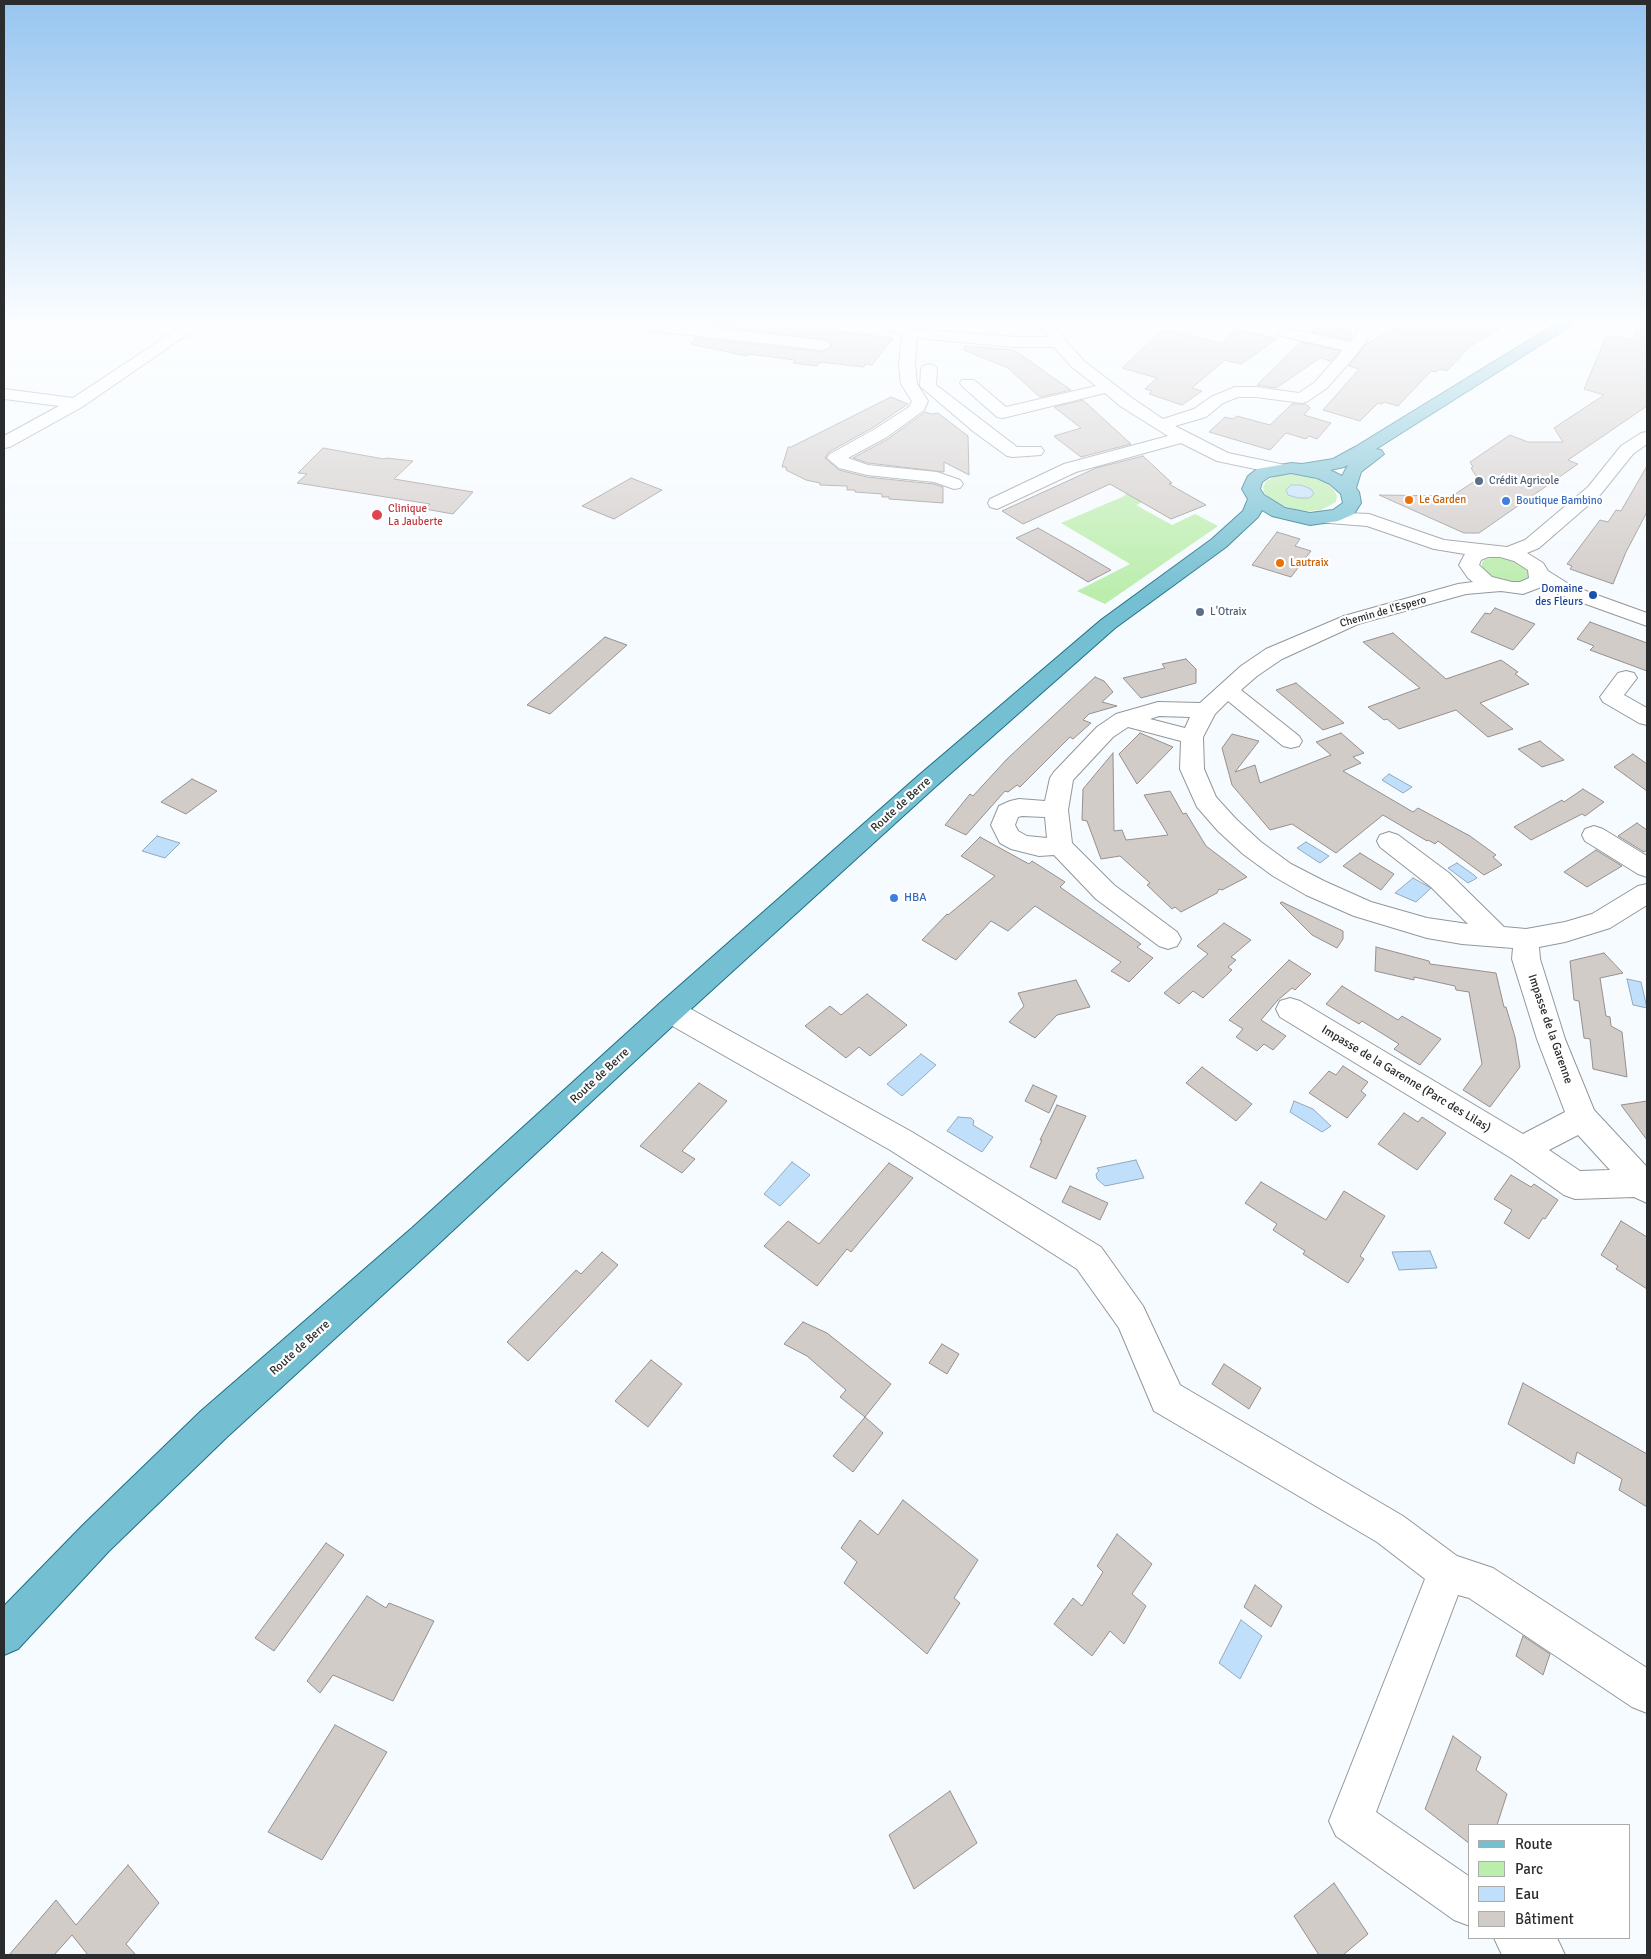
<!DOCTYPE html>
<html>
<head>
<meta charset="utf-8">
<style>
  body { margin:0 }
  #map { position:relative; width:1651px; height:1959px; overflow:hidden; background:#f6fbff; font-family:Signika,sans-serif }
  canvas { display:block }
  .frame { position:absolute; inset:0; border:5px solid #2a2c2d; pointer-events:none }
  .legend { position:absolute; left:1468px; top:1824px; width:162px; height:115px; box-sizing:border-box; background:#fff; border:1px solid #aaabab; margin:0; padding:6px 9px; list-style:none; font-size:15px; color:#2a2c2d }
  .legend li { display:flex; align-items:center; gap:10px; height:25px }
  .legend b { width:25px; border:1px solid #aaabab }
</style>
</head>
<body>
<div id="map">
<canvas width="1651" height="1959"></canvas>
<div class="frame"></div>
<ul class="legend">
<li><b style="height:6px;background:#74bfd2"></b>Route</li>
<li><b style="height:14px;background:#bbedac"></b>Parc</li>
<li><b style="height:14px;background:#bfdffb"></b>Eau</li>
<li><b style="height:14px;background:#d2ccc9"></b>Bâtiment</li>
</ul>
</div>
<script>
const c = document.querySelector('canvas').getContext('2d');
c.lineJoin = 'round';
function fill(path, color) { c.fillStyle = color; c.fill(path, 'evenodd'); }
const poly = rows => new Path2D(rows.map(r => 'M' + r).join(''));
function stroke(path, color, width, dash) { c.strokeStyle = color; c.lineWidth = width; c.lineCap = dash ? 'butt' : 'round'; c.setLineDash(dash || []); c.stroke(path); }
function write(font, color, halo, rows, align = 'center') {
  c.font = font + ' Signika,sans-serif'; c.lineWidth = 4.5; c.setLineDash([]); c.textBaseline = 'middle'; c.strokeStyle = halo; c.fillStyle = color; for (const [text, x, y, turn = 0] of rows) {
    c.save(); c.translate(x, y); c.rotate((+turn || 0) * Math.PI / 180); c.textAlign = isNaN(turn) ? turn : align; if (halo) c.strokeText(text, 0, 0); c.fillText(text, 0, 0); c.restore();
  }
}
fill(poly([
  [1282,474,1306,475,1328,484,1334,490,1337,496,1336,502,1321,510,1310,511,1299,510,1276,504,1268,498,1264,492,1263,487,1266,481],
  [1129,492,1148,500,1136,505,1172,525,1195,514,1218,526,1105,604,1077,591,1130,564,1061,523,1122,497],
  [1496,556,1512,558,1530,569,1531,577,1521,582,1514,582,1490,576,1482,568,1482,563,1484,560]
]), '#bbedac');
const water = poly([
  [1291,485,1301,485,1311,489,1314,494,1309,498,1298,498,1288,495,1286,490,1291,485],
  [1389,774,1412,787,1403,793,1382,780,1389,774],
  [157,836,180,843,165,858,142,851,157,836],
  [1306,842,1329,856,1320,863,1297,848,1306,842],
  [1457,863,1474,875,1477,878,1468,883,1448,868,1457,863],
  [1413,878,1431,888,1416,902,1395,893,1413,878],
  [1627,979,1641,982,1647,1008,1633,1005,1627,979],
  [921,1054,936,1065,902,1096,887,1084,921,1054],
  [1294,1101,1313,1109,1331,1126,1322,1132,1290,1112,1294,1101],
  [958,1117,971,1118,974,1121,973,1125,993,1137,982,1152,947,1131,958,1117],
  [1136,1160,1144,1178,1105,1186,1097,1179,1096,1174,1099,1171,1097,1168,1136,1160],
  [792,1162,810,1175,780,1206,764,1194,792,1162],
  [1430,1251,1437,1268,1399,1270,1392,1252,1430,1251],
  [1241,1620,1262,1636,1240,1679,1219,1663,1241,1620]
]);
fill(water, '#bfdffb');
stroke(water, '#92a9bd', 1);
const building = poly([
  [708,323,841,323,835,331,893,338,872,365,865,364,864,367,820,362,817,366,793,363,795,360,748,354,747,356,690,344,696,338,823,352,832,346,829,340,707,325,708,323],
  [1404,323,1509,323,1469,347,1447,371,1439,369,1437,372,1431,371,1398,406,1384,402,1382,404,1378,403,1360,421,1323,410,1359,369,1349,366,1366,344,1404,323],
  [1639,323,1647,323,1647,406,1568,460,1578,464,1479,533,1464,533,1379,495,1452,496,1478,479,1471,468,1473,467,1470,462,1510,435,1528,442,1563,442,1554,428,1604,395,1584,389,1606,337,1613,338,1614,336,1633,340,1639,323],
  [1318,326,1351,330,1351,337,1349,340,1312,332,1318,326],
  [1236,329,1277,339,1241,364,1225,360,1192,388,1202,391,1182,405,1149,394,1152,391,1145,389,1157,378,1122,368,1163,330,1222,343,1236,329],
  [1301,342,1340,351,1331,361,1320,358,1276,388,1257,385,1301,342],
  [965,346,1014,350,1071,390,1040,397,1008,368,964,350,965,346],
  [891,397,908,404,874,427,829,452,825,458,839,470,867,477,934,484,943,487,943,503,889,499,889,497,882,497,882,494,855,492,855,490,847,490,847,486,820,485,820,483,806,480,786,470,786,467,782,467,788,447,791,447,891,397],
  [1083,400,1096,412,1131,444,1081,457,1056,438,1054,436,1081,428,1054,407,1083,400],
  [1292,404,1306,404,1310,408,1304,415,1331,423,1317,439,1309,436,1306,439,1286,433,1270,450,1209,432,1225,417,1233,419,1237,416,1270,425,1292,404],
  [925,412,932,414,938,413,968,436,969,475,944,462,944,472,868,463,853,458,888,439,925,412],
  [323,448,384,459,386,458,413,461,394,479,473,492,453,514,425,509,430,504,297,483,307,474,298,473,323,448],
  [1143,456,1172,483,1169,484,1206,505,1171,519,1110,484,1023,524,1002,511,1096,468,1143,456],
  [1647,466,1647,512,1626,552,1613,584,1570,569,1572,566,1567,564,1600,520,1608,522,1616,510,1621,511,1647,466],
  [631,478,662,490,614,519,582,506,631,478],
  [1038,528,1070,546,1111,570,1088,582,1016,538,1038,528],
  [1277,532,1300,539,1295,546,1311,551,1291,577,1252,565,1277,532],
  [1495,608,1535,624,1513,650,1471,632,1485,613,1490,614,1495,608],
  [1590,622,1647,643,1647,671,1590,650,1594,646,1577,639,1590,622],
  [1393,633,1446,679,1501,660,1518,672,1515,674,1529,684,1480,703,1513,729,1488,737,1456,710,1399,729,1387,719,1384,720,1368,707,1420,688,1363,642,1393,633],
  [605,637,627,645,550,714,527,705,605,637],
  [1186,659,1196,669,1196,683,1141,698,1123,678,1165,668,1162,664,1186,659],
  [1095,677,1104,681,1113,692,1102,702,1117,706,1089,714,1083,720,1091,723,1073,739,1070,737,1020,787,1017,785,1008,792,1005,791,966,835,945,825,970,794,973,796,1007,759,1095,677],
  [1296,683,1344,723,1323,730,1276,690,1296,683],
  [1140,733,1173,747,1137,784,1119,754,1140,733],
  [1341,733,1364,753,1353,757,1361,763,1343,771,1413,812,1418,808,1470,836,1496,855,1493,857,1502,865,1484,875,1438,841,1435,844,1428,840,1427,841,1383,815,1336,853,1292,824,1270,830,1232,785,1222,748,1232,734,1259,741,1235,772,1255,765,1260,783,1331,755,1316,742,1341,733],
  [1540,741,1564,760,1542,767,1518,749,1540,741],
  [1113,753,1114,831,1122,830,1126,840,1168,835,1144,795,1170,791,1183,814,1186,813,1206,846,1247,877,1222,890,1219,889,1217,893,1181,912,1175,907,1172,909,1147,885,1150,883,1120,856,1101,859,1087,821,1082,820,1083,789,1113,753],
  [1633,754,1647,764,1647,791,1614,767,1633,754],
  [192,779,217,791,186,814,161,802,192,779],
  [1583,789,1604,802,1585,816,1582,814,1531,840,1514,827,1562,800,1564,802,1583,789],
  [1637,823,1647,830,1647,850,1644,852,1618,836,1637,823],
  [980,837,1029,864,1032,861,1065,882,1060,887,1141,944,1137,947,1153,958,1129,982,1111,971,1121,962,1035,906,1008,931,991,921,956,960,922,940,947,914,948,915,995,876,961,856,980,837],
  [1596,850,1622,866,1587,887,1564,872,1596,850],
  [1360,853,1394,874,1381,890,1343,866,1360,853],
  [1282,902,1343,931,1343,939,1337,948,1312,935,1280,903,1282,902],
  [1224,923,1251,940,1231,957,1236,960,1228,967,1232,970,1203,998,1193,991,1179,1004,1164,993,1208,954,1197,946,1224,923],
  [1376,947,1429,961,1430,964,1496,973,1504,1007,1506,1007,1515,1037,1520,1067,1490,1107,1463,1090,1482,1064,1469,992,1456,990,1455,986,1414,977,1414,980,1375,971,1376,947],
  [1604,953,1623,973,1600,978,1606,1016,1610,1017,1611,1026,1622,1032,1627,1077,1593,1069,1590,1039,1584,1038,1579,1001,1574,1000,1570,961,1604,953],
  [1289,960,1311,974,1295,990,1292,988,1278,1000,1261,1020,1286,1036,1273,1050,1264,1044,1257,1051,1236,1037,1243,1029,1229,1020,1289,960],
  [1076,980,1090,1007,1057,1015,1035,1038,1009,1022,1024,1006,1018,993,1076,980],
  [1342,986,1398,1020,1402,1016,1441,1039,1420,1065,1394,1049,1399,1044,1362,1021,1359,1024,1326,1004,1342,986],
  [867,994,907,1025,870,1056,859,1047,846,1058,805,1026,830,1006,841,1015,867,994],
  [1343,1066,1368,1082,1361,1091,1366,1095,1347,1118,1309,1093,1329,1071,1336,1075,1343,1066],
  [1202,1067,1252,1104,1236,1121,1186,1083,1202,1067],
  [699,1083,727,1101,682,1151,695,1159,682,1173,640,1146,699,1083],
  [1033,1085,1057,1096,1049,1113,1025,1101,1033,1085],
  [1647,1101,1647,1140,1621,1105,1647,1101],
  [1057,1105,1086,1116,1056,1179,1030,1167,1042,1140,1040,1140,1057,1105],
  [1404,1113,1418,1122,1422,1117,1446,1133,1417,1170,1378,1144,1404,1113],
  [889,1163,913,1178,851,1252,847,1249,817,1286,764,1246,788,1221,819,1244,889,1163],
  [1511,1175,1531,1187,1534,1184,1558,1200,1545,1219,1543,1218,1529,1239,1504,1223,1512,1210,1494,1199,1511,1175],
  [1261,1182,1326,1220,1344,1191,1385,1216,1360,1256,1364,1259,1348,1283,1303,1254,1305,1251,1273,1230,1277,1224,1245,1203,1261,1182],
  [1070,1186,1108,1203,1100,1220,1062,1202,1070,1186],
  [1621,1221,1647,1237,1647,1289,1616,1269,1618,1266,1601,1255,1621,1221],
  [602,1252,618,1265,528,1361,507,1342,576,1270,581,1274,602,1252],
  [803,1322,827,1333,891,1384,865,1417,840,1397,846,1390,807,1356,784,1344,803,1322],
  [942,1344,959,1354,947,1374,929,1363,942,1344],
  [651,1360,682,1384,648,1427,615,1401,651,1360],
  [1224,1364,1261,1388,1249,1409,1212,1384,1224,1364],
  [1523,1383,1647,1454,1647,1507,1619,1490,1622,1479,1577,1452,1574,1464,1508,1424,1523,1383],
  [865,1417,883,1433,853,1472,833,1456,865,1417],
  [903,1500,978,1560,954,1598,960,1603,927,1654,844,1583,857,1562,841,1548,860,1520,878,1535,903,1500],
  [1117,1534,1152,1564,1132,1594,1146,1606,1124,1644,1110,1631,1092,1656,1054,1624,1073,1598,1082,1606,1103,1572,1097,1566,1117,1534],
  [326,1543,344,1555,274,1651,255,1638,326,1543],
  [1255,1585,1282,1606,1271,1627,1244,1607,1255,1585],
  [367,1596,386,1608,389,1603,434,1621,393,1701,333,1675,320,1693,307,1681,367,1596],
  [1523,1636,1550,1654,1543,1675,1516,1656,1523,1636],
  [335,1725,387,1752,322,1860,268,1832,335,1725],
  [1453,1736,1481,1757,1476,1770,1507,1794,1497,1825,1470,1825,1470,1844,1425,1809,1453,1736],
  [950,1791,977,1843,914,1889,889,1835,950,1791],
  [128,1865,159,1903,126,1944,136,1955,88,1955,72,1935,54,1955,9,1955,56,1900,76,1925,128,1865],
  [1334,1883,1368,1934,1343,1955,1319,1955,1294,1916,1334,1883]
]);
fill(building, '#d2ccc9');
stroke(building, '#95908d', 1);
const minor = poly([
  [186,323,204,323,82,407,10,447,4,448,4,436,59,406,4,399,4,389,73,398,186,323],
  [435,323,455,323,457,325,454,328,449,330,437,326,435,323],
  [620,323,669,323,823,340,828,342,831,345,828,348,823,350,627,328,622,326,620,323],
  [878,323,899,323,913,329,1014,337,1048,337,1042,327,1045,324,1055,324,1065,340,1084,361,1132,398,1163,419,1194,409,1211,397,1235,387,1256,387,1299,393,1315,382,1343,350,1281,336,1278,333,1281,330,1286,328,1350,342,1358,330,1359,323,1374,323,1374,330,1359,351,1327,388,1308,401,1302,403,1256,397,1238,397,1223,403,1206,417,1175,426,1228,453,1285,465,1288,469,1285,473,1279,474,1217,461,1181,443,1076,472,997,509,990,507,988,503,990,499,1064,464,1168,436,1120,406,1105,393,1003,418,997,417,962,386,960,383,962,380,974,380,1006,407,1096,386,1072,367,1054,347,1014,347,917,338,915,365,917,384,928,401,924,410,887,437,848,458,868,465,937,472,960,480,963,484,960,488,954,489,934,482,867,475,839,468,827,458,830,454,875,429,909,407,912,401,901,384,899,365,902,335,880,326,878,323],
  [929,364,935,366,937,369,936,385,1017,447,1041,447,1044,451,1041,455,1013,457,1007,456,974,432,920,386,921,369,923,366,929,364],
  [1647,432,1647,444,1633,454,1600,495,1539,548,1527,553,1543,563,1548,571,1572,586,1647,613,1647,626,1558,594,1544,586,1523,594,1501,591,1466,594,1358,624,1282,659,1257,676,1241,690,1299,736,1302,741,1299,746,1291,748,1283,746,1228,701,1215,714,1203,737,1204,769,1216,797,1236,819,1261,842,1291,864,1324,881,1371,902,1427,918,1468,924,1431,887,1380,847,1377,841,1380,835,1389,832,1398,835,1449,873,1504,927,1526,929,1565,922,1592,914,1638,886,1647,884,1647,905,1610,928,1565,942,1539,947,1540,959,1565,1039,1594,1110,1647,1167,1647,1203,1634,1197,1575,1199,1564,1195,1511,1158,1280,1017,1276,1009,1280,1001,1290,998,1300,1001,1523,1134,1565,1112,1537,1039,1512,959,1513,948,1462,944,1427,938,1354,916,1306,895,1273,876,1243,854,1218,831,1197,807,1180,769,1181,741,1128,727,1113,737,1073,780,1068,810,1072,843,1114,885,1177,932,1181,939,1177,946,1168,949,1159,946,1096,899,1054,855,1039,856,1011,849,1000,843,991,825,999,806,1010,801,1019,799,1045,801,1050,778,1054,772,1097,727,1116,714,1158,702,1200,703,1241,666,1266,649,1344,616,1458,584,1473,582,1468,578,1459,565,1465,554,1434,549,1367,526,1317,522,1315,518,1317,514,1324,512,1369,514,1444,540,1507,547,1525,540,1588,487,1621,446,1641,433,1647,432],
  [1488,557,1500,557,1514,561,1528,570,1529,578,1520,582,1512,582,1492,577,1479,565,1481,560,1488,557],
  [1159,716,1190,717,1185,728,1150,719,1159,716],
  [1022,816,1045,817,1047,838,1027,836,1018,831,1015,825,1018,817,1022,816],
  [1578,1135,1610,1170,1580,1171,1549,1150,1578,1135],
  [1626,671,1634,673,1637,678,1624,695,1647,708,1647,725,1639,723,1603,702,1600,697,1618,673,1626,671],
  [1594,826,1603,829,1647,856,1647,877,1638,874,1585,841,1582,835,1585,829,1594,826],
  [670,1000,680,1003,912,1132,1101,1247,1143,1306,1180,1385,1403,1516,1457,1556,1493,1568,1647,1668,1647,1713,1632,1707,1469,1598,1458,1595,1376,1812,1470,1877,1470,1926,1454,1920,1336,1836,1329,1821,1425,1579,1377,1542,1154,1411,1119,1328,1077,1269,890,1150,660,1019,656,1011,660,1003,670,1000],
  [1494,1938,1557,1938,1565,1955,1502,1955,1494,1938]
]);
const major = poly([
  [1557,323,1575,323,1376,449,1381,450,1384,454,1361,472,1356,488,1359,492,1361,503,1354,514,1338,521,1310,525,1272,516,1262,510,1258,517,1226,547,1115,628,934,788,680,1019,434,1248,227,1437,109,1551,18,1649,4,1655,4,1606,83,1525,201,1411,412,1228,660,1003,918,776,1101,620,1212,539,1243,511,1248,499,1242,489,1248,476,1257,469,1263,468,1291,463,1302,464,1333,459,1355,447,1557,323],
  [1348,465,1342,476,1330,470,1344,467,1348,465],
  [1291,473,1317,478,1330,484,1341,494,1343,503,1333,510,1310,513,1285,508,1264,495,1260,489,1262,482,1269,477,1291,473]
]);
stroke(minor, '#93979a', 2);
stroke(major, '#1e7085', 2);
fill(minor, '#fff');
fill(major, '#74bfd2');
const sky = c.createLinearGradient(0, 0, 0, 597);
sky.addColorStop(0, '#97c5f0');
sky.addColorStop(0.54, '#fbfdff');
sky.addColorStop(1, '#fbfdff00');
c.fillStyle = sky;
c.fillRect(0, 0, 1651, 597);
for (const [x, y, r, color] of [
  [1479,481,5,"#5c6f8a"],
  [1409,500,5,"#e8710a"],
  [1506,501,5,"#3f7fe0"],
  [377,515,6,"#e0444e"],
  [1280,563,5,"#e8710a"],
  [1593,595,5,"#1a4fb4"],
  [1200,612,5,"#5c6f8a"],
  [894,898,5,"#3f7fe0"]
]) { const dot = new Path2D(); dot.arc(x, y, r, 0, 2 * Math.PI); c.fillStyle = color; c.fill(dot); stroke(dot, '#fff', 2); }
write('11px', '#4e5e75', '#fff', [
  ["Crédit Agricole",1489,481],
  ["L'Otraix",1210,612]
], 'left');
write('11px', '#c56008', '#fff', [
  ["Le Garden",1419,500],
  ["Lautraix",1290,563]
], 'left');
write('11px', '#366cbe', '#fff', [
  ["Boutique Bambino",1516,501]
], 'left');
write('11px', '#be3a42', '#fff', [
  ["Clinique",388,509],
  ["La Jauberte",388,522]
], 'left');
write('11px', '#164399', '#fff', [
  ["Domaine",1583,589],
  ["des Fleurs",1583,602]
], 'right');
write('11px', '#2a2c2d', '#fff', [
  ["Chemin de l'Espero",1383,612,-16]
]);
write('12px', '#2a2c2d', '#fff', [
  ["Route de Berre",901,805,-42],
  ["Impasse de la Garenne",1550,1029,71],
  ["Route de Berre",600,1076,-43],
  ["Impasse de la Garenne (Parc des Lilas)",1406,1079,31],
  ["Route de Berre",300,1348,-42]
]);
write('12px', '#366cbe', '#fff', [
  ["HBA",904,898]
], 'left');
</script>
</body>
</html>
